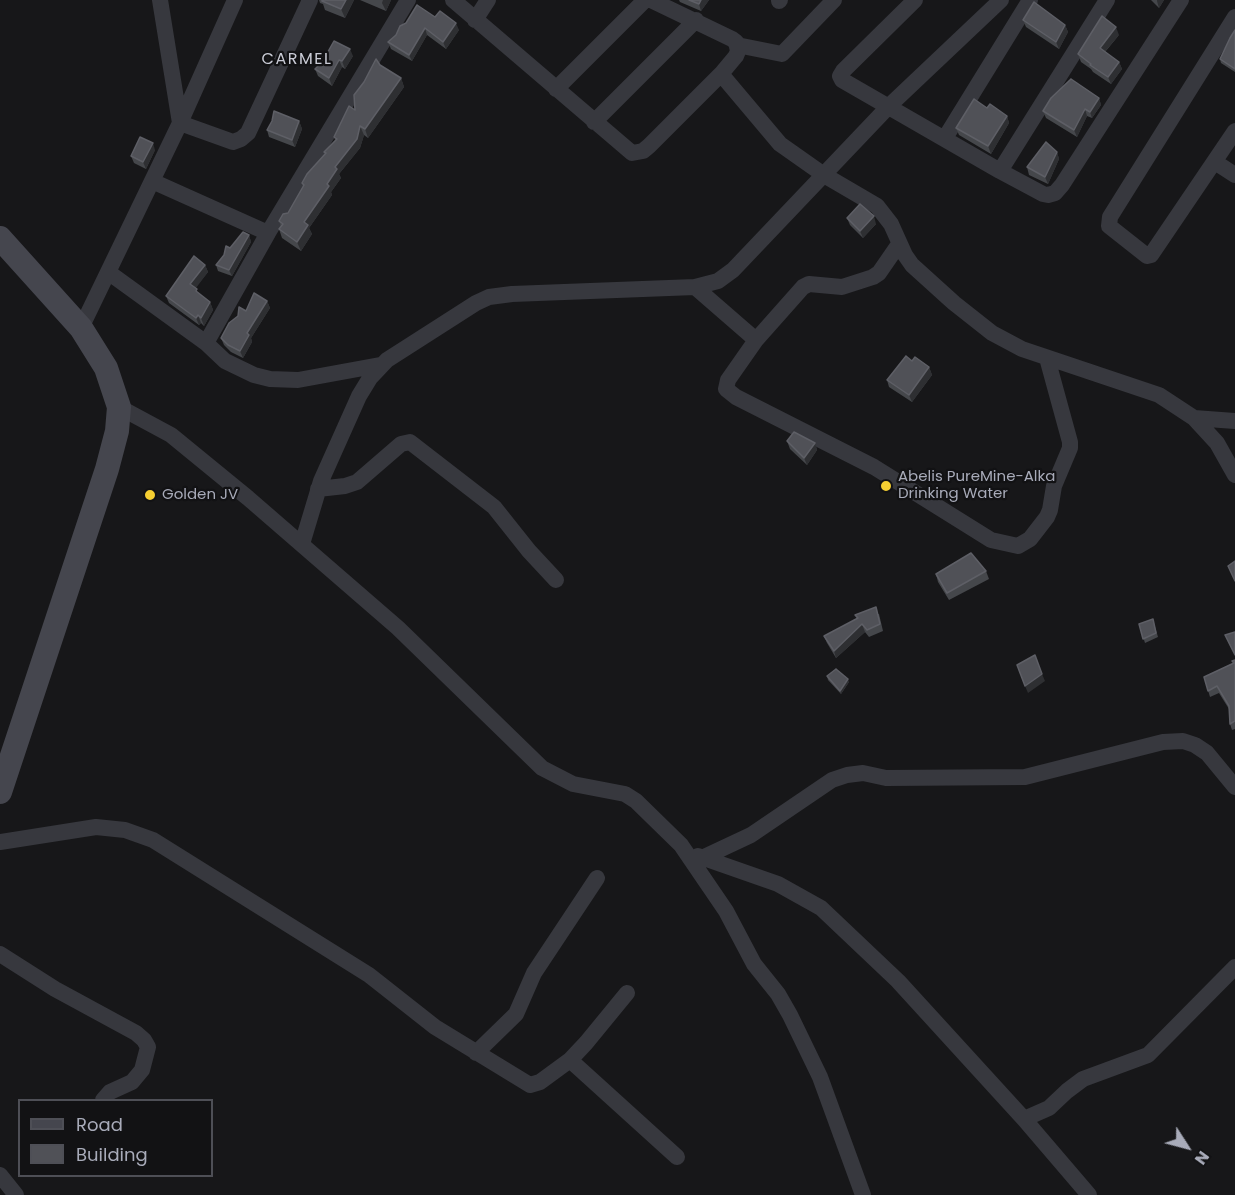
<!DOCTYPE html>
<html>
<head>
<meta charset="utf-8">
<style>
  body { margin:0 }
  #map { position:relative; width:1235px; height:1195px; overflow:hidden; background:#171719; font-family:Poppins,sans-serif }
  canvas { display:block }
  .legend { position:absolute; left:18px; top:1099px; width:195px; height:78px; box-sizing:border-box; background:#121214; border:2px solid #4e4f56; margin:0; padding:8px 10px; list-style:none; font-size:18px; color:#a8abb9 }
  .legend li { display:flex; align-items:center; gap:12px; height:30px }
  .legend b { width:30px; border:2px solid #4e4f56 }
  .north { position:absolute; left:1157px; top:1117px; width:60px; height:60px; -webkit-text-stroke:4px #121214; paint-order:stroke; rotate:126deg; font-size:16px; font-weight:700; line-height:24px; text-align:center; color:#a8abb9 }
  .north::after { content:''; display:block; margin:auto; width:21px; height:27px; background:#a8abb9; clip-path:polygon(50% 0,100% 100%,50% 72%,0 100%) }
</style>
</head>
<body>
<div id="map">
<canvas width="1235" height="1195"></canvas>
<ul class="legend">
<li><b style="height:8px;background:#45464e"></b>Road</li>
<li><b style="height:16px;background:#505157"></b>Building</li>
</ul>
<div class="north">N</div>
</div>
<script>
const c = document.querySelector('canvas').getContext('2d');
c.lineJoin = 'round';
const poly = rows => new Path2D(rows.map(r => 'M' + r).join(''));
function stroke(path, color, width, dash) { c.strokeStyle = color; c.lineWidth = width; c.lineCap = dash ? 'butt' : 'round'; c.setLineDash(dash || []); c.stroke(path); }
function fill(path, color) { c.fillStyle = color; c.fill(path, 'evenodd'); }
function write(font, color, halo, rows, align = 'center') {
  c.font = font + ' Poppins,sans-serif'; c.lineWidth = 4.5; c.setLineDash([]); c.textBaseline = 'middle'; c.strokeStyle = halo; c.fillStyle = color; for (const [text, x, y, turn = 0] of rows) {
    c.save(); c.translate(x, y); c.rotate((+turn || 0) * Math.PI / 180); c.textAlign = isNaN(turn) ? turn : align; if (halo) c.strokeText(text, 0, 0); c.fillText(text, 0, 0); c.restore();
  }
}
stroke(poly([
  [160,0,180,123,233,142,241,139,248,133,310,0],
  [453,0,632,153,643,151,649,146,721,74,736,56,738,51,736,42,732,39,651,0],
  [915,0,843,71,840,76,842,80,1000,171,1043,194,1048,195,1055,193,1062,185,1181,0],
  [779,1,780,0],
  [1235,17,1110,217,1109,226,1147,256,1151,255,1235,131],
  [475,20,488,0],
  [737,45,782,54,834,0],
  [721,74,780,144,824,175,877,206,891,224,905,255,912,265,954,303,992,333,1022,349,1159,395,1194,418,1235,421],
  [556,89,645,0],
  [594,122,696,20],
  [945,138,1030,0],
  [1215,162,1235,175],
  [1000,171,1107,0],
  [152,181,268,233],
  [899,244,879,273,873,277,842,287,809,284,803,287,756,340,728,380,726,389,736,397,874,467,991,540,1018,546,1030,539,1047,517,1050,510,1054,486,1070,448,1070,442,1047,358],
  [108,272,206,343,225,361,254,375,270,379,298,380,380,365],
  [695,287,756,340],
  [81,328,180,123,235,0],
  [206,343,268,233,408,0],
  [119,407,171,435,248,498,398,628,542,768,573,784,625,794,636,801,681,845,726,911,754,964,778,994,790,1015,820,1077,863,1195],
  [1194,418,1217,443,1235,475],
  [318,489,345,486,357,482,401,444,410,442,494,507,529,551,556,580],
  [302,544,321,481,359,396,370,378,387,360,476,303,489,297,512,294,695,287,718,281,733,270,889,106,1001,0],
  [0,842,96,827,125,830,153,840,369,975,435,1027,530,1085,540,1082,570,1060,586,1043,627,993],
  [698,856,778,884,821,908,898,981,1024,1119,1089,1195],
  [702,858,751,835,832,780,847,775,863,773,886,778,1025,777,1163,742,1183,741,1195,745,1207,753,1235,787],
  [0,954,55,989,136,1033,144,1040,148,1047,142,1070,132,1082,110,1092,103,1100],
  [476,1053,516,1014,534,973,597,878],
  [570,1060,677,1157],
  [1024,1119,1049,1108,1067,1091,1083,1079,1148,1055,1235,967],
  [0,1175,16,1195]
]), '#37383e', 16);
stroke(poly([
  [0,238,81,328,106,368,119,407,117,431,107,469,0,792]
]), '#45464e', 24);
fill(poly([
  [319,0,354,0,345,18,325,10,323,4,320,3],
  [360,0,391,0,386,11],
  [679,0,709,0,701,11,680,2],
  [1151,0,1164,0,1159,8],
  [435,17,459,30,446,49,427,35,412,61,391,49,388,42,396,35],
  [1023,20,1065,25,1068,32,1059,49,1026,27],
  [1235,30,1235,72,1221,63,1220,59],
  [1119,35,1105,52,1119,62,1122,69,1111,84,1093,72,1091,69,1081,62,1078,54],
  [353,56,345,69,342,67,332,86,318,76,315,69,325,57],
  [380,65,401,78,404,87,368,138,364,135,360,148,339,174,341,178,331,192,332,195,309,228,312,234,301,251,282,238,279,229,281,227,279,221,288,213,303,187,302,183,325,155,324,152,335,140,334,137,355,110],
  [1099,98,1101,105,1092,118,1087,116,1077,137,1046,118,1043,111],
  [987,108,1007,116,1009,123,991,154,959,135,956,128],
  [299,121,302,129,295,147,269,137,267,130],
  [155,150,146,169,134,163,131,156],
  [1057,152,1059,159,1048,184,1029,175,1027,167],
  [847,218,876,224,863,238,850,225],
  [249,235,251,242,232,276,218,271,216,265],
  [205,265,208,272,195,288,198,293,210,302,213,310,204,326,201,323,199,325,169,303,166,296],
  [267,301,270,308,251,338,252,342,243,358,231,352,224,345,221,338,246,311],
  [912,361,929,367,932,375,912,402,889,387,887,380],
  [787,441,815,443,817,450,807,465,790,449],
  [986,571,989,579,949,600,938,582,936,574],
  [879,614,883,631,869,637,865,632,836,658,827,643,824,636,857,619,855,615],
  [1154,623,1158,637,1145,643,1139,624],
  [1235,660,1235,729,1232,730,1230,724,1229,709,1219,693,1210,697,1204,677,1233,663,1232,661],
  [827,676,849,682,841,694,828,680]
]), '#45474b');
fill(poly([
  [346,0,354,0,345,18,341,9],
  [383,0,391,0,386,11,382,3],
  [701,0,709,0,701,11,699,4],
  [1157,0,1164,0,1159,8,1157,1],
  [456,23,459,30,446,49,443,42],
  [1065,25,1068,32,1059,49,1056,42],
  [1116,27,1119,35,1102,55,1100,48],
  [425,28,427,35,412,61,409,55],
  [350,49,353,56,345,69,342,61],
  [339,60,342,67,332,86,329,78],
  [1119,62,1122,69,1111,84,1108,77],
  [401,78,404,87,368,138,365,129],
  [1099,98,1101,105,1092,118,1090,112],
  [1085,109,1087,116,1077,137,1074,130],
  [1007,116,1009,123,991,154,988,146],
  [299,121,302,129,295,147,292,140],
  [360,126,364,135,360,148,339,174,341,178,331,192,332,195,309,228,312,234,301,251,297,242,304,222,327,184,335,167],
  [153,143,155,150,146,169,143,162],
  [1057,152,1059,159,1048,184,1045,177],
  [874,216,876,224,863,238,860,231],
  [249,235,251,242,232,276,229,270],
  [205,265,208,272,193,292,190,284],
  [267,301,270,308,251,338,252,342,243,358,240,351,247,333],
  [210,302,213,310,204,326,201,318],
  [198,315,201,323,199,325,196,318],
  [929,367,932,375,912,402,909,395],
  [815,443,817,450,807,465,804,458],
  [862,624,865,632,836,658,834,651],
  [1042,674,1045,681,1028,693,1025,686],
  [848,679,849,682,841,694,840,691]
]), '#2e2f32');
const building = poly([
  [322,0,346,0,341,9,322,1,322,0],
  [689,0,701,0,699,4,689,0],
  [1034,2,1065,25,1056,42,1023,20,1034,2],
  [417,5,435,17,440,11,456,23,443,42,425,28,409,55,388,42,396,35,400,26,406,23,417,5],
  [1102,16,1116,27,1100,48,1119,62,1108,77,1090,65,1091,64,1078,54,1102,16],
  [1235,30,1235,69,1220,59,1230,38,1235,30],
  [334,41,350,49,342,61,339,60,329,78,315,69,322,62,323,56,325,57,334,41],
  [376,59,380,65,401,78,365,129,360,126,357,139,335,167,337,169,327,184,329,186,304,222,308,225,297,242,279,229,283,224,279,221,283,214,288,213,304,185,302,183,307,174,326,153,324,152,337,139,334,137,349,106,355,110,354,95,364,82,376,59],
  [1071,79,1099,98,1090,112,1085,109,1074,130,1043,111,1051,98,1071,79],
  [974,99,987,108,990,104,1007,116,988,146,956,128,974,99],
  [274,111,299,121,292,140,267,130,272,121,274,111],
  [140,137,153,143,143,162,131,156,140,137],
  [1046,142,1057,152,1045,177,1027,167,1046,142],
  [860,204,874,216,860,231,847,218,860,204],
  [243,232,249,235,229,270,216,265,224,255,226,246,230,248,243,232],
  [194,256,205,265,190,284,197,289,196,291,210,302,201,318,198,315,196,318,166,296,194,256],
  [254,293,267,301,247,333,249,335,240,351,228,345,221,338,229,323,238,316,239,307,246,311,254,293],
  [906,356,912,361,915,357,929,367,909,395,887,380,906,356],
  [794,432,815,443,804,458,787,441,794,432],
  [971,553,986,571,947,593,936,574,971,553],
  [1235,561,1235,581,1228,566,1235,561],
  [876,607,880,624,867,630,862,624,834,651,824,636,858,618,855,615,876,607],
  [1153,619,1156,633,1143,639,1139,624,1153,619],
  [1235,632,1235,655,1225,635,1235,632],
  [1035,655,1042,674,1025,686,1017,665,1035,655],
  [1235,660,1235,721,1230,724,1229,706,1217,686,1208,691,1204,677,1234,663,1232,661,1235,660],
  [836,669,848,679,840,691,827,676,836,669]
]);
fill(building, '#505157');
stroke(building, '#5e5f66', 1.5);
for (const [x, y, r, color] of [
  [886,486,6,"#f6cf32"],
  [150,495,6,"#f6cf32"]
]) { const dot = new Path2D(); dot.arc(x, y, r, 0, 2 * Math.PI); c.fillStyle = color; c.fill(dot); stroke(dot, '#121214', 2); }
write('15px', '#a8abb9', '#121214', [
  ["Abelis PureMine-Alka",898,477],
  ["Drinking Water",898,494],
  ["Golden JV",162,495]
], 'left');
c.letterSpacing = '1.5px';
write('16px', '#c9cbd5', '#121214', [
  ["CARMEL",297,60]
]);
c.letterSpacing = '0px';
</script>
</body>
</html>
